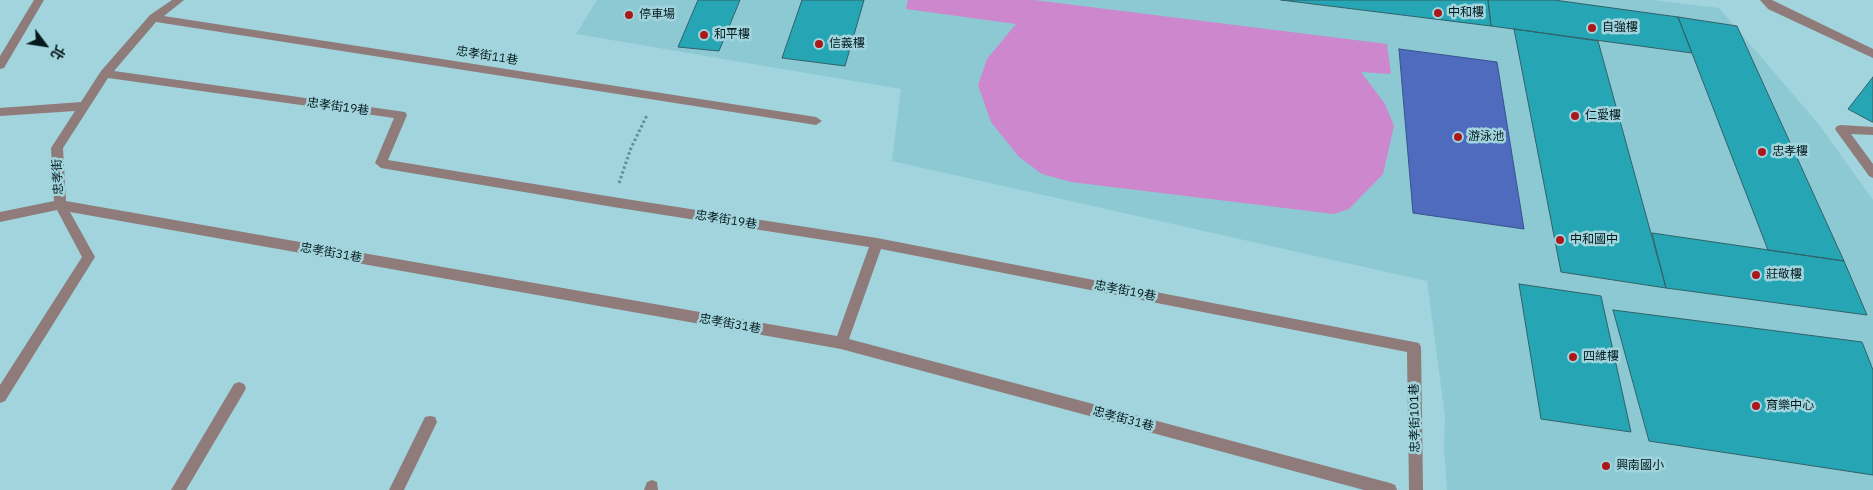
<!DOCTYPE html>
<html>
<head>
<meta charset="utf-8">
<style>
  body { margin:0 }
  #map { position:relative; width:1873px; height:490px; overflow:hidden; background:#a1d4dc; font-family:"IBM Plex Sans","Noto Sans TC",sans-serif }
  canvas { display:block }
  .north { position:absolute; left:20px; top:20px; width:50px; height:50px; -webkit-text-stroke:4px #a1d4dc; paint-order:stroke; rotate:121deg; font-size:14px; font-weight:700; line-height:20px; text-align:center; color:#051a1d }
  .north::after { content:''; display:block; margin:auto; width:18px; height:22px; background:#051a1d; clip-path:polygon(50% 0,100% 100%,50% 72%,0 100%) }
</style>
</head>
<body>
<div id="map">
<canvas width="1873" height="490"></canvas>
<div class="north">北</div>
</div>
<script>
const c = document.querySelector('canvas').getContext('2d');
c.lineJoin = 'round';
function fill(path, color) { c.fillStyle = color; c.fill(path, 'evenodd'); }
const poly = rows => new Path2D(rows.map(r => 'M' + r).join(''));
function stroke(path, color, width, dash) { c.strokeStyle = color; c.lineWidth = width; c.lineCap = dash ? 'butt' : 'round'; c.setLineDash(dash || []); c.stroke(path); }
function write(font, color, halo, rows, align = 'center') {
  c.font = font + ' "IBM Plex Sans","Noto Sans TC",sans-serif'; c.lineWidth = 5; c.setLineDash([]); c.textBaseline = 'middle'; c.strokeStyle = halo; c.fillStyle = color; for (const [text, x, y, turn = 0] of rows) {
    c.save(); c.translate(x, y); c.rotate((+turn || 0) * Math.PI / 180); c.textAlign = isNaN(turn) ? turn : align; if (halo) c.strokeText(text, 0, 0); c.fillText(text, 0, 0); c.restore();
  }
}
fill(poly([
  [597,0,1653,0,1719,8,1820,126,1873,200,1873,490,1447,490,1444,449,1445,416,1427,281,892,161,901,89,576,34]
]), '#8cc9d2');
fill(poly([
  [908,0,1034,0,1387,44,1391,74,1361,72,1385,104,1394,126,1383,174,1349,209,1334,214,1071,182,1042,174,1019,157,991,122,978,85,987,59,1016,24,906,9]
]), '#cd87cd');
const water = poly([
  [1399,49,1497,62,1524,229,1413,213,1399,49]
]);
fill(water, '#4e6bbd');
stroke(water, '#38538d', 1);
const building = poly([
  [698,0,740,0,719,51,678,47,698,0],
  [802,0,864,0,845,66,782,58,802,0],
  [1281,0,1488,0,1491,26,1281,0],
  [1488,0,1554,0,1678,17,1692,53,1491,26,1488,0],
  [1678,17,1737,26,1844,261,1768,250,1678,17],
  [1514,29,1598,41,1666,288,1561,272,1514,29],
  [1873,77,1873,122,1872,122,1848,109,1873,77],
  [1652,233,1844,261,1867,315,1666,288,1652,233],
  [1519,284,1601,296,1631,432,1541,419,1519,284],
  [1613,310,1862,342,1873,370,1873,475,1649,441,1613,310]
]);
fill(building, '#26a5b4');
stroke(building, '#316269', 1);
stroke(poly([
  [619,183,631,148,647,115]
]), '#658c92', 3, [2.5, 2.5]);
fill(poly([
  [34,0,44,0,4,68,0,69,0,56,34,0],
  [172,0,184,0,164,16,816,117,822,121,816,125,156,22,114,71,405,112,407,115,388,160,613,197,877,238,1419,343,1421,347,1423,490,1409,490,1407,352,881,249,849,339,1390,483,1395,485,1397,490,1364,490,841,349,70,212,95,257,5,401,0,403,0,385,82,257,57,210,0,222,0,212,54,201,51,148,75,111,0,116,0,108,81,102,101,71,150,15,172,0],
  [108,78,394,118,375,163,381,168,613,207,869,247,837,336,66,201,63,148,108,78],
  [1760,0,1772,0,1873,49,1873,58,1768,9,1760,0],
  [1841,125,1873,127,1873,135,1851,134,1873,164,1873,178,1869,176,1837,132,1835,129,1837,126,1841,125],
  [239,382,244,384,246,388,244,392,186,490,171,490,234,384,239,382],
  [430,416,435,417,437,422,404,490,389,490,425,417,430,416],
  [652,480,657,482,658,490,644,490,647,482,652,480]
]), '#8f7b79');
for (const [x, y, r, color] of [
  [1438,13,5,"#ab181a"],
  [629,15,5,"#ab181a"],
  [1592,28,5,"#ab181a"],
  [704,35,5,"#ab181a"],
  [819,44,5,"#ab181a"],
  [1575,116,5,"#ab181a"],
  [1458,137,5,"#ab181a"],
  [1762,152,5,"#ab181a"],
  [1560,240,5,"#ab181a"],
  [1756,275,5,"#ab181a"],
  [1573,357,5,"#ab181a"],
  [1756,406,5,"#ab181a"],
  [1606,466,5,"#ab181a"]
]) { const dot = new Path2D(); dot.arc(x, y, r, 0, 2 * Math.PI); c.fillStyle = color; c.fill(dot); stroke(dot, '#a1d4dc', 2); }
write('12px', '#051a1d', '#a1d4dc', [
  ["中和樓",1448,13],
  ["停車場",639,15],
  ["自強樓",1602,28],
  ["和平樓",714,35],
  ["信義樓",829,44],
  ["仁愛樓",1585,116],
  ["游泳池",1468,137],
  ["忠孝樓",1772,152],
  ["中和國中",1570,240],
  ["莊敬樓",1766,275],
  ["四維樓",1583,357],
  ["育樂中心",1766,406],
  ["興南國小",1616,466]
], 'left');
write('12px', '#051a1d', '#a1d4dc', [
  ["忠孝街11巷",487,56,9],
  ["忠孝街19巷",338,107,8],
  ["忠孝街",58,177,-93],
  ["忠孝街19巷",726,220,9],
  ["忠孝街31巷",331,253,10],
  ["忠孝街19巷",1125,291,11],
  ["忠孝街31巷",730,324,10],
  ["忠孝街101巷",1415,418,-91],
  ["忠孝街31巷",1123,419,15]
]);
</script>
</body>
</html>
